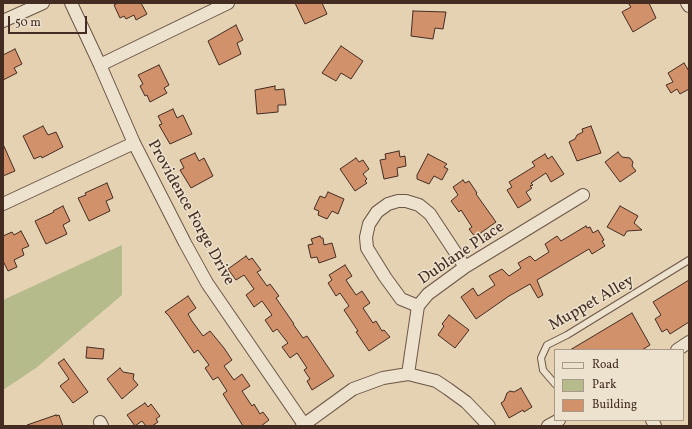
<!DOCTYPE html>
<html>
<head>
<meta charset="utf-8">
<style>
  body { margin:0 }
  #map { position:relative; width:692px; height:429px; overflow:hidden; background:#e4d2b3; font-family:Vollkorn,serif }
  canvas { display:block }
  .frame { position:absolute; inset:0; border:4px solid #442c23; pointer-events:none }
  .legend { position:absolute; left:554px; top:349px; width:130px; height:72px; box-sizing:border-box; background:#ede2ce; border:1px solid #a9998a; margin:0; padding:5px 7px; list-style:none; font-size:12px; color:#442c23 }
  .legend li { display:flex; align-items:center; gap:8px; height:20px }
  .legend b { width:20px; border:1px solid #a9998a }
  .scale { position:absolute; left:8px; top:16px; width:79px; height:18px; box-sizing:border-box; border:2px solid #442c23; border-top:0; padding-left:5px; font-size:12px; line-height:14px; white-space:nowrap; color:#442c23; -webkit-text-stroke:3px #ede2ce; paint-order:stroke }
</style>
</head>
<body>
<div id="map">
<canvas width="692" height="429"></canvas>
<div class="frame"></div>
<ul class="legend">
<li><b style="height:5px;background:#ede2ce"></b>Road</li>
<li><b style="height:11px;background:#b6bb8b"></b>Park</li>
<li><b style="height:11px;background:#d1916a"></b>Building</li>
</ul>
<div class="scale">50 m</div>
</div>
<script>
const c = document.querySelector('canvas').getContext('2d');
c.lineJoin = 'round';
function fill(path, color) { c.fillStyle = color; c.fill(path, 'evenodd'); }
const poly = rows => new Path2D(rows.map(r => 'M' + r).join(''));
function stroke(path, color, width, dash) { c.strokeStyle = color; c.lineWidth = width; c.lineCap = dash ? 'butt' : 'round'; c.setLineDash(dash || []); c.stroke(path); }
function write(font, color, halo, rows, align = 'center') {
  c.font = font + ' Vollkorn,serif'; c.lineWidth = 3; c.setLineDash([]); c.textBaseline = 'middle'; c.strokeStyle = halo; c.fillStyle = color; for (const [text, x, y, turn = 0] of rows) {
    c.save(); c.translate(x, y); c.rotate((+turn || 0) * Math.PI / 180); c.textAlign = isNaN(turn) ? turn : align; if (halo) c.strokeText(text, 0, 0); c.fillText(text, 0, 0); c.restore();
  }
}
fill(poly([
  [122,245,122,295,36,368,3,390,3,300]
]), '#b6bb8b');
const building = poly([
  [118,3,141,3,147,14,136,20,134,15,126,19,124,16,120,18,114,5,118,3],
  [295,3,322,3,327,14,305,24,295,3],
  [628,3,649,3,656,18,633,32,622,12,631,7,628,3],
  [413,11,446,12,443,29,435,28,433,39,411,36,413,11],
  [236,25,243,40,237,43,241,54,219,65,208,41,236,25],
  [341,46,363,61,351,79,341,73,336,81,322,73,341,46],
  [15,49,22,64,14,68,17,73,3,80,3,55,15,49],
  [684,63,689,71,689,89,680,94,677,89,671,93,666,85,673,82,668,73,684,63],
  [159,65,169,85,164,88,167,93,150,102,147,95,145,96,140,86,143,84,138,75,159,65],
  [275,86,275,90,284,89,286,105,278,105,278,112,257,114,255,90,275,86],
  [173,109,177,118,183,115,192,134,170,144,159,125,162,124,158,116,173,109],
  [43,126,48,135,56,132,63,147,42,158,41,156,34,159,23,136,43,126],
  [591,126,601,153,577,161,569,142,575,139,577,135,583,132,582,129,591,126],
  [3,144,15,171,3,176,3,144],
  [399,151,400,157,405,156,406,166,397,168,398,176,384,179,380,160,386,159,385,154,399,151],
  [618,152,622,157,630,158,633,162,632,166,636,171,620,182,605,162,618,152],
  [195,153,199,161,204,158,213,176,191,188,180,170,184,168,180,160,195,153],
  [428,154,447,164,444,167,448,169,442,180,434,176,429,184,417,179,417,175,428,154],
  [545,154,548,159,552,156,564,174,551,182,546,173,531,183,533,185,530,186,532,188,526,192,531,200,518,208,507,190,512,187,509,182,535,166,532,162,545,154],
  [356,158,359,162,363,160,369,169,363,174,367,179,365,181,367,183,355,191,340,169,356,158],
  [463,180,465,183,469,181,477,193,476,194,496,222,475,237,469,229,472,227,461,210,459,212,451,201,458,195,453,187,463,180],
  [107,183,113,198,106,201,110,211,89,221,78,198,86,195,85,193,107,183],
  [328,192,344,199,338,214,332,211,327,219,318,215,319,211,314,209,320,196,325,198,328,192],
  [63,206,70,221,63,225,67,234,46,244,35,221,54,212,53,211,63,206],
  [620,206,638,216,634,223,642,230,627,231,624,236,607,227,620,206],
  [586,226,587,228,590,227,593,233,598,230,604,240,602,241,605,246,592,254,589,249,537,280,543,295,538,298,530,284,509,296,476,319,461,297,473,288,478,296,495,285,489,276,502,269,509,276,521,268,518,263,530,256,535,261,549,252,545,244,557,236,561,241,586,226],
  [21,231,29,246,22,249,24,255,14,260,17,267,8,271,3,261,3,236,12,232,14,235,21,231],
  [320,236,321,238,323,238,324,245,332,243,336,257,319,263,317,257,311,258,308,245,313,244,311,239,320,236],
  [246,256,249,260,252,258,261,270,257,272,267,286,270,284,279,296,276,298,294,324,293,324,303,338,307,336,334,376,312,390,307,381,310,379,304,370,307,368,297,353,290,358,282,347,288,343,277,329,273,332,265,320,272,315,262,301,254,307,246,295,254,289,244,275,236,280,228,269,246,256],
  [345,265,352,276,346,280,356,295,362,291,370,303,363,308,373,323,376,321,382,331,384,330,390,337,369,351,356,332,358,331,344,310,349,306,340,293,336,296,328,283,332,280,329,275,345,265],
  [689,280,689,322,670,334,667,329,662,332,655,319,661,315,653,302,689,280],
  [188,296,196,308,188,314,192,321,203,336,210,331,224,348,232,360,224,366,234,380,242,374,250,386,242,391,252,406,254,404,260,414,263,412,269,420,261,426,243,426,223,394,227,391,218,377,213,380,205,368,209,365,198,350,194,353,169,316,165,312,188,296],
  [632,313,650,345,642,350,570,350,632,313],
  [449,315,469,330,455,348,438,335,444,326,442,324,449,315],
  [87,347,104,349,103,359,86,358,87,347],
  [64,359,88,392,73,403,60,386,69,379,58,363,64,359],
  [120,368,123,372,134,374,133,379,138,385,122,399,107,379,120,368],
  [521,388,532,407,524,412,523,410,509,418,501,403,504,401,507,393,510,391,514,392,521,388],
  [145,403,148,407,151,404,160,416,156,419,158,422,152,426,146,426,142,421,135,426,127,415,145,403],
  [56,415,56,416,59,415,63,426,27,426,27,425,56,415]
]);
fill(building, '#d1916a');
stroke(building, '#442c23', 1);
const lane = poly([
  [555,384,543,370,541,358,547,345,567,335,689,260]
]);
const street = poly([
  [71,3,100,65,134,143,185,243,207,283,305,426],
  [687,3,689,6],
  [3,21,43,3],
  [100,65,228,3],
  [3,204,134,143],
  [418,306,401,299,385,277,367,248,366,237,369,224,377,212,388,204,398,201,406,201,419,205,430,214,465,267],
  [677,350,689,342],
  [408,374,418,306,428,294,465,267,583,195],
  [652,420,655,426],
  [100,422,102,426],
  [302,426,353,389,383,378,408,374,436,381,448,389,466,402,489,426],
  [548,426,559,420]
]);
stroke(lane, '#6c5647', 8);
stroke(street, '#6c5647', 14);
stroke(lane, '#ede2ce', 6);
stroke(street, '#ede2ce', 12);
write('16px', '#442c23', '#ede2ce', [
  ["Providence Forge Drive",190,213,61],
  ["Dublane Place",462,254,-34],
  ["Muppet Alley",592,304,-30]
]);
</script>
</body>
</html>
